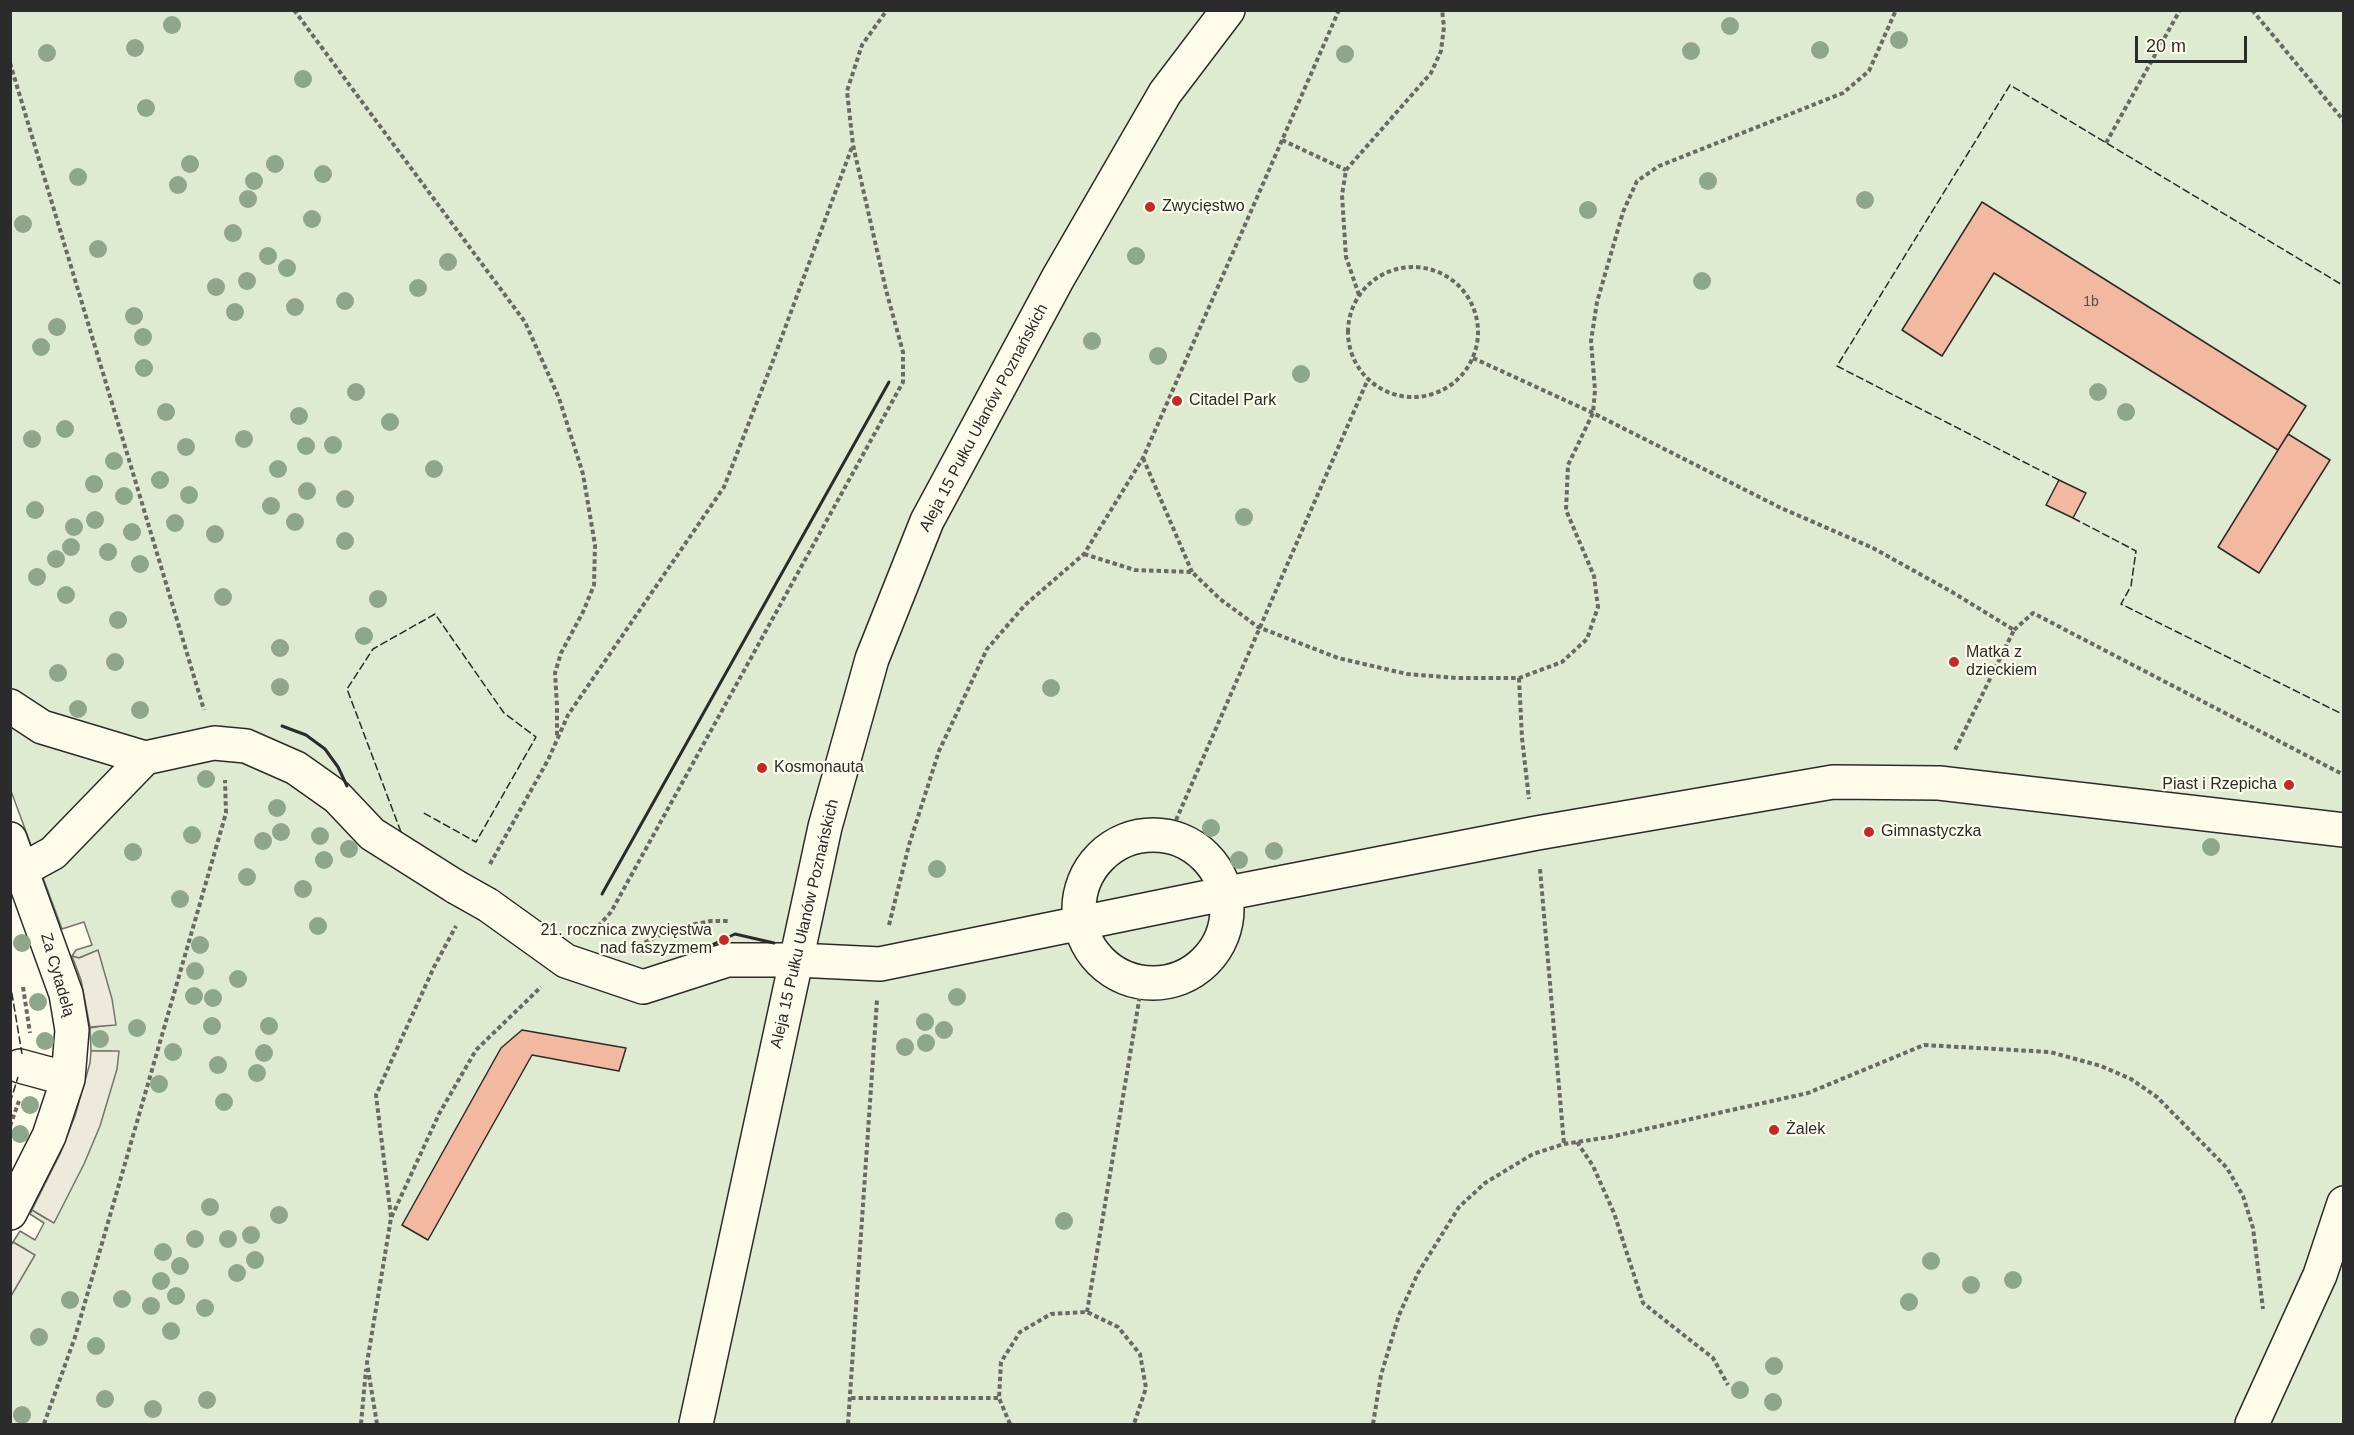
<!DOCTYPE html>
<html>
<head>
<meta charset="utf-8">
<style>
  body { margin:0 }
  #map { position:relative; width:2354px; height:1435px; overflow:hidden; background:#fdfbea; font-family:Helvetica,sans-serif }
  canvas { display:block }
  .frame { position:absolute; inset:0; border:12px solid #2b2b2b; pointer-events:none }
  .scale { position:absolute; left:2135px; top:36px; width:112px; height:27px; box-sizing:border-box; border:3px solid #2b2b2b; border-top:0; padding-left:8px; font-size:18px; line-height:21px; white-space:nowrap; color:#2b2b2b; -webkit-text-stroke:4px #fdfbea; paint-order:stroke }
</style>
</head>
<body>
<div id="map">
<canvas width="2354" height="1435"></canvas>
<div class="frame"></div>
<div class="scale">20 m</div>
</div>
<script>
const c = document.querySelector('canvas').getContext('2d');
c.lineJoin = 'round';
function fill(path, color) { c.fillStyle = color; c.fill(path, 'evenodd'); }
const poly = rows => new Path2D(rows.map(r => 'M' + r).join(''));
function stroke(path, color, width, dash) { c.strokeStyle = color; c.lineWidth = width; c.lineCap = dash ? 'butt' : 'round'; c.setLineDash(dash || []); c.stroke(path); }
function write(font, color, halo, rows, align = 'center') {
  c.font = font + ' Helvetica,sans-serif'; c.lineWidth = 4.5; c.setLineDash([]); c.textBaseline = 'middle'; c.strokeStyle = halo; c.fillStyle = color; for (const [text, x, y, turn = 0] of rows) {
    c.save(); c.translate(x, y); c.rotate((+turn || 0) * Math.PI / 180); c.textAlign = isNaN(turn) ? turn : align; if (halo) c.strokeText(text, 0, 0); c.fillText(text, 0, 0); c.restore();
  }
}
const green = poly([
  [11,11,2343,11,2343,1424,11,1424,11,1280,28,1251,13,1242,20,1231,35,1240,44,1223,30,1214,32,1210,47,1219,111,1051,91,1051,90,1028,108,1025,94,952,79,958,72,956,76,950,92,945,84,922,62,929,11,791,11,11]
]);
fill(green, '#deebd1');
stroke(green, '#74746e', 1.5);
const parking = poly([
  [98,950,112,999,116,1025,90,1027,81,980,72,956,79,958,98,950],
  [91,1051,119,1051,117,1069,100,1126,84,1164,54,1223,32,1210,60,1154,75,1116,90,1063,91,1051],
  [13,1242,35,1255,11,1296,10,1247,13,1242]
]);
fill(parking, '#eceadb');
stroke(parking, '#74746e', 1.5);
const building = poly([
  [1982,202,2306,406,2278,450,1994,273,1942,356,1902,330,1982,202],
  [2288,434,2330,460,2259,573,2218,547,2288,434],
  [2059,480,2086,493,2073,518,2046,505,2059,480],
  [522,1030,626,1048,619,1071,532,1055,428,1240,402,1225,501,1048,522,1030]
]);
fill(building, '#f2b8a0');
stroke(building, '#2b2b2b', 1.5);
const minor = poly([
  [10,706,42,727,145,758,214,743,246,746,296,768,337,797,372,834,456,887],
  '1079 909a74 74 0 1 1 148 0a74 74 0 1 1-148 0Z',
  [10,839,66,994,72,1030,68,1079,49,1136,10,1213],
  [22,870,53,853,145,758],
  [488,905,566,961,643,987,727,960,797,960,880,964,1228,893,1537,833,1833,782,1939,783,2344,830],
  [20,1066,68,1079],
  [696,1424,825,827,872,659,927,521,1058,278,1165,93,1228,10],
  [2252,1424,2320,1275,2344,1203]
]);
stroke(minor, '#2b2b2b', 36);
stroke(poly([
  [294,10,525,322,559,398,583,474,595,545,594,585,583,612,561,653,555,673,557,706,557,737],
  [2252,10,2344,121],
  [10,63,204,710],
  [1282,140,1346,170],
  [2106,143,2180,10],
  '1348 332a65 65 0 1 1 130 0a65 65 0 1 1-130 0Z',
  [1359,295,1346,257,1342,195,1346,170,1431,73,1441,51,1444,27,1442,10],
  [1473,358,1593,413,1781,508,1873,548,1952,592,2014,630,1955,750],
  [1143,458,1192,572],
  [1084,554,1135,570,1192,572,1220,599,1258,627,1338,658,1407,674,1457,678,1519,678,1562,662,1587,639,1598,607,1594,576,1566,510,1568,465,1593,413,1595,390,1591,341,1597,302,1623,212,1637,181,1659,166,1843,93,1869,71,1896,10],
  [2014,630,2033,613,2344,775],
  [1519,678,1522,738,1529,799],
  [1170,834,1368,379],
  [490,864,548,760,568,715,724,487,771,366,852,147],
  [1540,869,1564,1144],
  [889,925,909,845,939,751,987,649,1025,605,1084,554,1143,458,1339,10],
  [593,932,611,912,903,382,903,352,886,290,853,145,847,91,862,45,887,10],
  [638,946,674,928,711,921,730,921],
  [23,987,30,1033],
  [10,1126,19,1101],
  [1577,1142,1593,1166,1614,1213,1643,1303,1713,1358,1728,1385],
  [391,1217,376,1095,434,967,456,926],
  [1087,1312,1142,983],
  [851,1398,999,1398],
  [44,1424,75,1337,226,813,225,780],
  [361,1424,366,1369],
  [377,1424,367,1363,391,1218,439,1114,476,1050,541,987],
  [848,1424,877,1000],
  [1010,1424,999,1398,1001,1362,1020,1332,1051,1314,1087,1312,1118,1327,1140,1354,1146,1388,1134,1424],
  [1373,1424,1381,1375,1399,1315,1418,1273,1459,1207,1485,1183,1533,1154,1564,1144,1610,1137,1808,1093,1924,1045,2050,1052,2101,1066,2131,1079,2157,1097,2227,1168,2243,1196,2253,1228,2263,1309]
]), '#6a6964', 4, [4.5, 3]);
stroke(minor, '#fdfbea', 33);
const minorBridge = poly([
  [456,887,488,905]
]);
stroke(minorBridge, '#2b2b2b', 36, []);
stroke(minorBridge, '#fdfbea', 33);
stroke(poly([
  [2059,480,1837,366,2010,85,2344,286],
  [2073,518,2136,551,2131,586,2121,604,2344,715],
  [401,832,347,689,373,649,435,614,504,713,536,737,476,842,422,812],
  [10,982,22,1054],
  [10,1103,18,1077]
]), '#2b2b2b', 1.5, [8, 3]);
stroke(poly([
  [282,726,306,735,325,749,338,767,347,786],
  [602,894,889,382],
  [697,952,735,934,774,943]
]), '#2b2b2b', 3);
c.fillStyle = '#8ea78a';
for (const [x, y] of [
  [172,25],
  [1730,26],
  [1899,40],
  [135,48],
  [1820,50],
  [1691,51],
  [47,53],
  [1345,54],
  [303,79],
  [146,108],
  [190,164],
  [275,164],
  [323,174],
  [78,177],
  [254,181],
  [1708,181],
  [178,185],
  [248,199],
  [1865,200],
  [1588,210],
  [312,219],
  [23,224],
  [233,233],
  [98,249],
  [268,256],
  [1136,256],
  [448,262],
  [287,268],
  [247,281],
  [1702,281],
  [216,287],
  [418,288],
  [345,301],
  [295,307],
  [235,312],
  [134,316],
  [57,327],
  [143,337],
  [1092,341],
  [41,347],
  [1158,356],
  [144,368],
  [1301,374],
  [356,392],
  [2098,392],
  [166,412],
  [2126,412],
  [299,416],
  [390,422],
  [65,429],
  [32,439],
  [244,439],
  [333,445],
  [306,446],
  [186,447],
  [114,461],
  [278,469],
  [434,469],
  [160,480],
  [94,484],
  [307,491],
  [189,495],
  [124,496],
  [345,499],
  [271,506],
  [35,510],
  [1244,517],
  [95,520],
  [295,522],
  [175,523],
  [74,527],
  [132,532],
  [215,534],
  [345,541],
  [71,547],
  [108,552],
  [56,559],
  [140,564],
  [37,577],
  [66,595],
  [223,597],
  [378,599],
  [118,620],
  [364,636],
  [280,648],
  [115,662],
  [58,673],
  [280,687],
  [1051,688],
  [78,709],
  [140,710],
  [206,779],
  [277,808],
  [1211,828],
  [281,832],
  [192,835],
  [320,836],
  [263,841],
  [2211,847],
  [349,849],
  [1274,851],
  [133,852],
  [324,860],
  [1239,860],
  [937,869],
  [247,877],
  [303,889],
  [180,899],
  [318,926],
  [22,943],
  [200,945],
  [195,971],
  [238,979],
  [194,996],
  [957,997],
  [213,998],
  [38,1002],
  [925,1022],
  [212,1026],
  [269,1026],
  [137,1028],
  [944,1030],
  [100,1039],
  [45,1041],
  [926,1043],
  [905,1047],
  [173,1052],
  [264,1053],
  [218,1065],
  [257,1073],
  [159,1084],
  [224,1102],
  [30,1105],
  [20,1134],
  [210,1207],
  [279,1215],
  [1064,1221],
  [251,1235],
  [195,1239],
  [228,1239],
  [163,1252],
  [255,1260],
  [1931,1261],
  [180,1266],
  [237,1273],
  [2013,1280],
  [161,1281],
  [1971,1285],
  [176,1296],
  [122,1299],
  [70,1300],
  [1909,1302],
  [151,1306],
  [205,1308],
  [171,1331],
  [39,1337],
  [96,1346],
  [1774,1366],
  [1740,1390],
  [105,1399],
  [207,1400],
  [1773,1402],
  [153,1409],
  [22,1415]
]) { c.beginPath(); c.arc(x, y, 9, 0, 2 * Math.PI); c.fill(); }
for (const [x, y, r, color] of [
  [1150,207,6,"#c62828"],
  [1177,401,6,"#c62828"],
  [1954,662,6,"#c62828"],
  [762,768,6,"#c62828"],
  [2289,785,6,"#c62828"],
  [1869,832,6,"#c62828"],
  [724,940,6,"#c62828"],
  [1774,1130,6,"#c62828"]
]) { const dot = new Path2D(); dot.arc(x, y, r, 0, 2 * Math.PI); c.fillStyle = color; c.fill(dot); stroke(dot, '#fdfbea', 2); }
write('14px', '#5d4e48', null, [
  ["1b",2091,302]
]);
write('16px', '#2b2b2b', '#fdfbea', [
  ["Zwycięstwo",1162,207],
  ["Citadel Park",1189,401],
  ["Matka z",1966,653],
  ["dzieckiem",1966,671],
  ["Kosmonauta",774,768],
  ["Piast i Rzepicha",2277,785,"right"],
  ["Gimnastyczka",1881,832],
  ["21. rocznica zwycięstwa",712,931,"right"],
  ["nad faszyzmem",712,949,"right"],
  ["Żalek",1786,1130]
], 'left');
write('16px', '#2b2b2b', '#fdfbea', [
  ["Aleja 15 Pułku Ułanów Poznańskich",984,418,-62],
  ["Aleja 15 Pułku Ułanów Poznańskich",805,924,-77],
  ["Za Cytadelą",57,975,74]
]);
</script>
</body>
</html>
